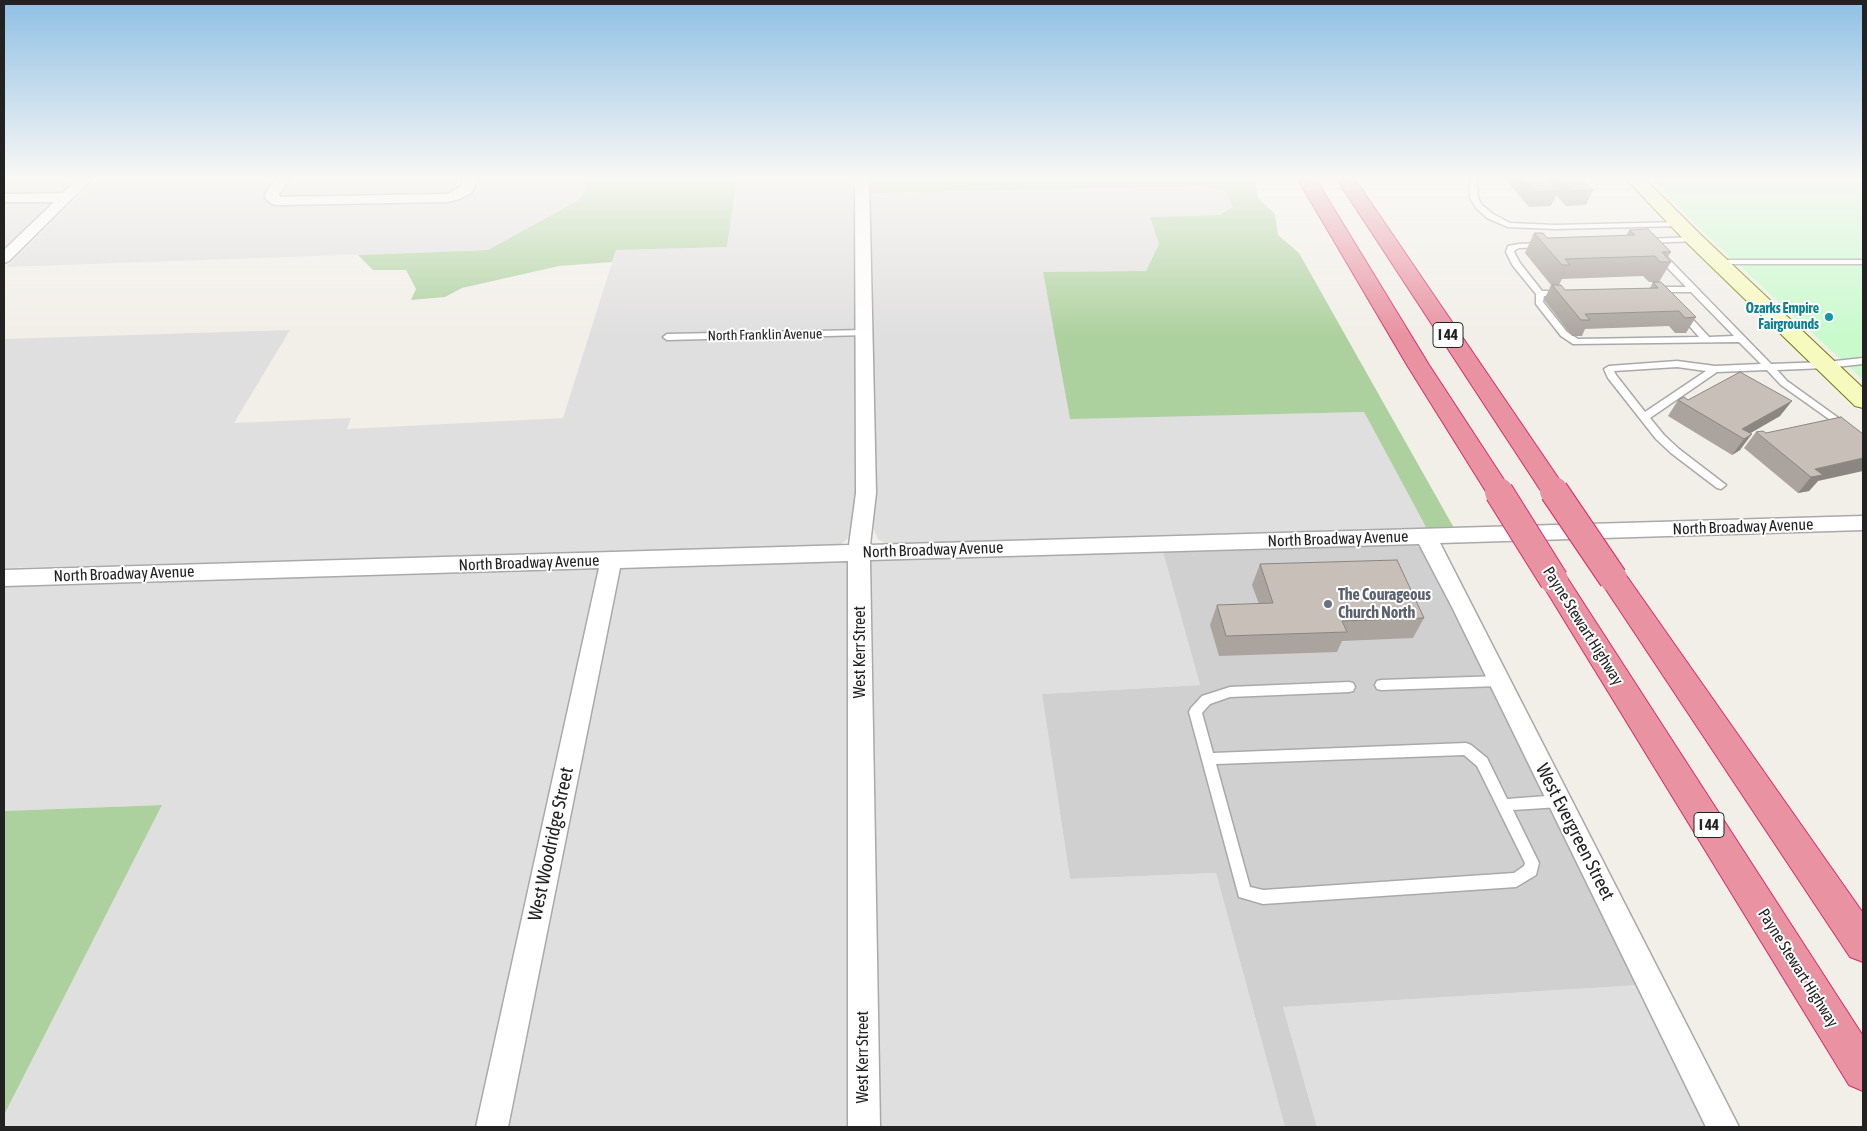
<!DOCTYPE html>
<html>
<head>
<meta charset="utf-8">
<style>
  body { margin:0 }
  #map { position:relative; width:1867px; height:1131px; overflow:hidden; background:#f2efe9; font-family:"Asap Condensed",sans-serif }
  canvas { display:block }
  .frame { position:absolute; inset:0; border:5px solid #222; pointer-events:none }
</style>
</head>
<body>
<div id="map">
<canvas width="1867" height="1131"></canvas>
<div class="frame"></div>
</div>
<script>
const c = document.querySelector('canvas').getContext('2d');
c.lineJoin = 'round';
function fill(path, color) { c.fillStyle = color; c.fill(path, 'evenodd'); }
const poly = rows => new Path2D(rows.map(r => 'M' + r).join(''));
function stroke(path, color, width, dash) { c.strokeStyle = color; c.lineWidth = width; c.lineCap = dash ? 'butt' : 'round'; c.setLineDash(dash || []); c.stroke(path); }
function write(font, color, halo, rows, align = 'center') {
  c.font = font + ' "Asap Condensed",sans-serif'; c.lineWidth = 4; c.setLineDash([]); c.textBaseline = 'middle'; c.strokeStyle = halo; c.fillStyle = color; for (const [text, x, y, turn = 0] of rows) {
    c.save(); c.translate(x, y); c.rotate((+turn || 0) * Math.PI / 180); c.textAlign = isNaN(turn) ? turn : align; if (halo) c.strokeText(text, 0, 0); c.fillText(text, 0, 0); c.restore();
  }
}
fill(poly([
  [4,178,80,178,4,251],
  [97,178,589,178,580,199,488,250,6,267],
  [737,178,856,178,859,481,855,532,839,546,826,548,4,568,4,339,290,330,234,423,351,418,347,429,563,418,616,250,727,247],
  [1206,186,1225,191,1233,207,1220,215,1150,217,1159,244,1146,271,1043,272,1070,418,1364,412,1427,529,898,545,886,544,878,539,874,530,870,193],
  [1163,552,1200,685,1042,694,1070,879,1216,873,1285,1127,4,1127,4,1115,162,805,4,811,4,587,445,572],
  [1641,985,1712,1127,1317,1127,1283,1007]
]), '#e0dfdf');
fill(poly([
  [1408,544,1419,547,1432,564,1641,985,1283,1007,1317,1127,1285,1127,1216,873,1070,879,1042,694,1200,685,1163,552]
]), '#d0d0d0');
fill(poly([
  [589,178,737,178,727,247,616,250,612,262,559,266,462,288,445,297,411,300,416,289,406,270,373,270,358,255,488,250,580,199],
  [869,178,1255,178,1258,198,1275,214,1278,235,1299,253,1454,528,1427,529,1364,412,1070,419,1043,272,1146,271,1159,244,1150,217,1220,215,1233,207,1225,191,1206,186,870,193],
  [162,805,4,1115,4,811]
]), '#add19e');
fill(poly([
  [1652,178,1863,178,1863,380,1699,228]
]), '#c8facc');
const service = poly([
  [1470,178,1477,178,1478,198,1482,205,1493,214,1510,223,1555,225,1679,222,1683,224,1679,226,1555,229,1508,227,1487,218,1476,208,1470,198,1470,178],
  [1694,237,1698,239,1697,241,1646,243,1642,241,1646,239,1694,237],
  [1543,243,1546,243,1546,247,1519,248,1515,250,1514,252,1520,263,1542,291,1564,291,1564,295,1544,296,1543,302,1567,332,1578,339,1699,337,1679,314,1683,311,1686,312,1709,337,1734,336,1691,292,1652,292,1652,288,1655,287,1686,287,1657,257,1657,253,1663,253,1771,364,1826,362,1863,358,1863,364,1826,368,1777,370,1787,381,1851,427,1849,429,1843,429,1781,385,1767,370,1717,372,1650,418,1664,435,1679,449,1726,485,1721,489,1717,488,1671,453,1656,439,1608,378,1604,369,1609,366,1677,361,1715,366,1761,364,1739,342,1573,344,1561,336,1536,304,1536,294,1513,266,1506,252,1508,246,1519,244,1543,243],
  [1677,367,1706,371,1645,412,1616,375,1614,371,1677,367],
  [1715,260,1863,260,1863,264,1715,264,1715,260],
  [864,330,867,331,867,335,667,340,663,337,667,334,864,330],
  [1500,676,1504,677,1506,681,1504,685,1500,686,1381,690,1377,689,1375,685,1377,681,1381,680,1500,676],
  [1349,682,1353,683,1355,687,1353,691,1349,692,1230,697,1210,704,1202,713,1213,753,1466,743,1471,745,1487,758,1507,799,1560,795,1565,797,1567,801,1565,805,1560,807,1513,810,1539,863,1536,875,1516,887,1263,904,1239,897,1189,712,1191,708,1202,696,1230,687,1349,682],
  [1464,755,1477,766,1525,863,1524,866,1514,873,1263,890,1250,887,1216,764,1464,755]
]);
const minor = poly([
  [78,178,93,178,9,261,4,263,4,250,54,202,4,202,4,194,63,193,78,178],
  [277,178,291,178,279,194,280,197,447,194,460,187,465,178,479,178,471,193,460,199,447,202,277,205,272,204,265,198,265,194,277,178],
  [855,178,869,178,876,493,870,545,1863,516,1863,530,1440,543,1739,1127,1706,1127,1453,609,1419,544,870,560,880,1127,848,1127,848,561,620,568,508,1127,476,1127,599,568,4,586,4,570,849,545,856,493,855,178]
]);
const secondary = poly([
  [1625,178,1644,178,1701,235,1863,388,1863,408,1855,406,1687,243,1625,178]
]);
const motorway = poly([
  [1297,178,1315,178,1429,365,1508,486,1512,492,1508,498,1499,501,1490,498,1407,365,1297,178],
  [1336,178,1354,178,1563,485,1567,491,1563,497,1554,500,1545,497,1336,178],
  [1613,568,1623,571,1863,913,1863,962,1850,957,1603,585,1599,578,1603,571,1613,568],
  [1554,570,1564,573,1863,1036,1863,1091,1849,1085,1544,587,1540,580,1544,573,1554,570]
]);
stroke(service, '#a9a9a9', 3);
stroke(minor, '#a9a9a9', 3);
stroke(secondary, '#707d05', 2);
stroke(motorway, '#dc2a67', 2);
fill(service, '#fff');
fill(minor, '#fff');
fill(secondary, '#f7fabf');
fill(motorway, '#e892a2');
const motorwayBridge = poly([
  [1554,491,1613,578],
  [1499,492,1554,580]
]);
stroke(motorwayBridge, '#dc2a67', 30, []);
stroke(motorwayBridge, '#e892a2', 28);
fill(poly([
  [1505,178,1581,178,1593,190,1586,205,1566,206,1556,195,1551,206,1529,207,1505,179],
  [1629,230,1671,252,1667,258,1671,262,1659,282,1696,317,1686,333,1675,333,1669,326,1585,329,1582,336,1572,336,1544,300,1551,285,1525,253,1534,233,1547,238,1626,236],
  [1643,276,1649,282,1655,282,1653,282,1650,288,1565,290,1559,285,1562,279],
  [1678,400,1688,400,1780,416,1750,433,1740,450,1732,455,1668,416],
  [1756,432,1818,481,1809,491,1798,493,1744,448],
  [1260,564,1424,618,1413,638,1342,641,1337,652,1219,656,1210,625,1217,605,1259,604,1252,585]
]), '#aba49e');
fill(poly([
  [1792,401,1780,416,1742,438,1742,429],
  [1752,434,1740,450,1732,455,1744,439],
  [1863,458,1863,471,1818,481,1809,491,1798,493,1811,477,1815,469]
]), '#8b8681');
const building = poly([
  [1523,178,1545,178,1558,191,1536,192,1523,178],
  [1560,178,1581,178,1593,190,1573,191,1560,178],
  [1648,229,1671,252,1662,252,1671,262,1660,262,1655,256,1565,259,1570,265,1562,265,1534,233,1543,233,1547,238,1635,235,1629,230,1648,229],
  [1653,282,1661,282,1696,317,1685,318,1679,311,1585,314,1590,320,1581,320,1552,285,1561,285,1565,290,1658,288,1653,282],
  [1740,372,1792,401,1742,429,1752,434,1744,439,1678,400,1684,397,1688,400,1740,372],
  [1841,417,1863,434,1863,458,1815,469,1823,475,1811,477,1756,432,1763,431,1766,433,1841,417],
  [1397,560,1424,618,1342,621,1347,632,1226,636,1217,605,1273,603,1260,564,1397,560]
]);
fill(building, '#c7bfb8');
stroke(building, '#8b8681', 1);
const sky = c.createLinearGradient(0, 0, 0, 336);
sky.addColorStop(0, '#8fc0e4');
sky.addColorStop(0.53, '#f9f8f5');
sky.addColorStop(1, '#f9f8f500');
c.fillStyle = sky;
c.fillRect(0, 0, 1867, 336);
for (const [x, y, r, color] of [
  [1829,317,5,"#0f9aa8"],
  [1328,604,5,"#6b7280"]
]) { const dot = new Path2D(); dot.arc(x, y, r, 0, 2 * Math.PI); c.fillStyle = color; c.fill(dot); stroke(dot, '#fff', 2); }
write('bold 14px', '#0d838f', '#fff', [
  ["Ozarks Empire",1819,309],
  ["Fairgrounds",1819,325]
], 'right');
write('14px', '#222', '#fff', [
  ["North Franklin Avenue",765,335,-1]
]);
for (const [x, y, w] of [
  [1448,335,30],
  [1709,825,30]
]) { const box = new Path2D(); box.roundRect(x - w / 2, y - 12.5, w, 25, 4); c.fillStyle = '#fff'; c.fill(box); stroke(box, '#222', 1); }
write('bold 15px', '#222', null, [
  ["I 44",1448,335],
  ["I 44",1709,825]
]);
write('16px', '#222', '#fff', [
  ["North Broadway Avenue",1743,527,-2],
  ["North Broadway Avenue",1338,539,-2],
  ["North Broadway Avenue",933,550,-2],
  ["North Broadway Avenue",529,563,-2],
  ["North Broadway Avenue",124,574,-2],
  ["Payne Stewart Highway",1583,626,58],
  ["West Kerr Street",860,652,-90],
  ["Payne Stewart Highway",1798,968,58],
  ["West Kerr Street",863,1057,-90]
]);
write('bold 16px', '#5b616d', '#fff', [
  ["The Courageous",1338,595],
  ["Church North",1338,613]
], 'left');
write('19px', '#222', '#fff', [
  ["West Evergreen Street",1575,832,63],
  ["West Woodridge Street",551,844,-78]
]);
</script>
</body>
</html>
